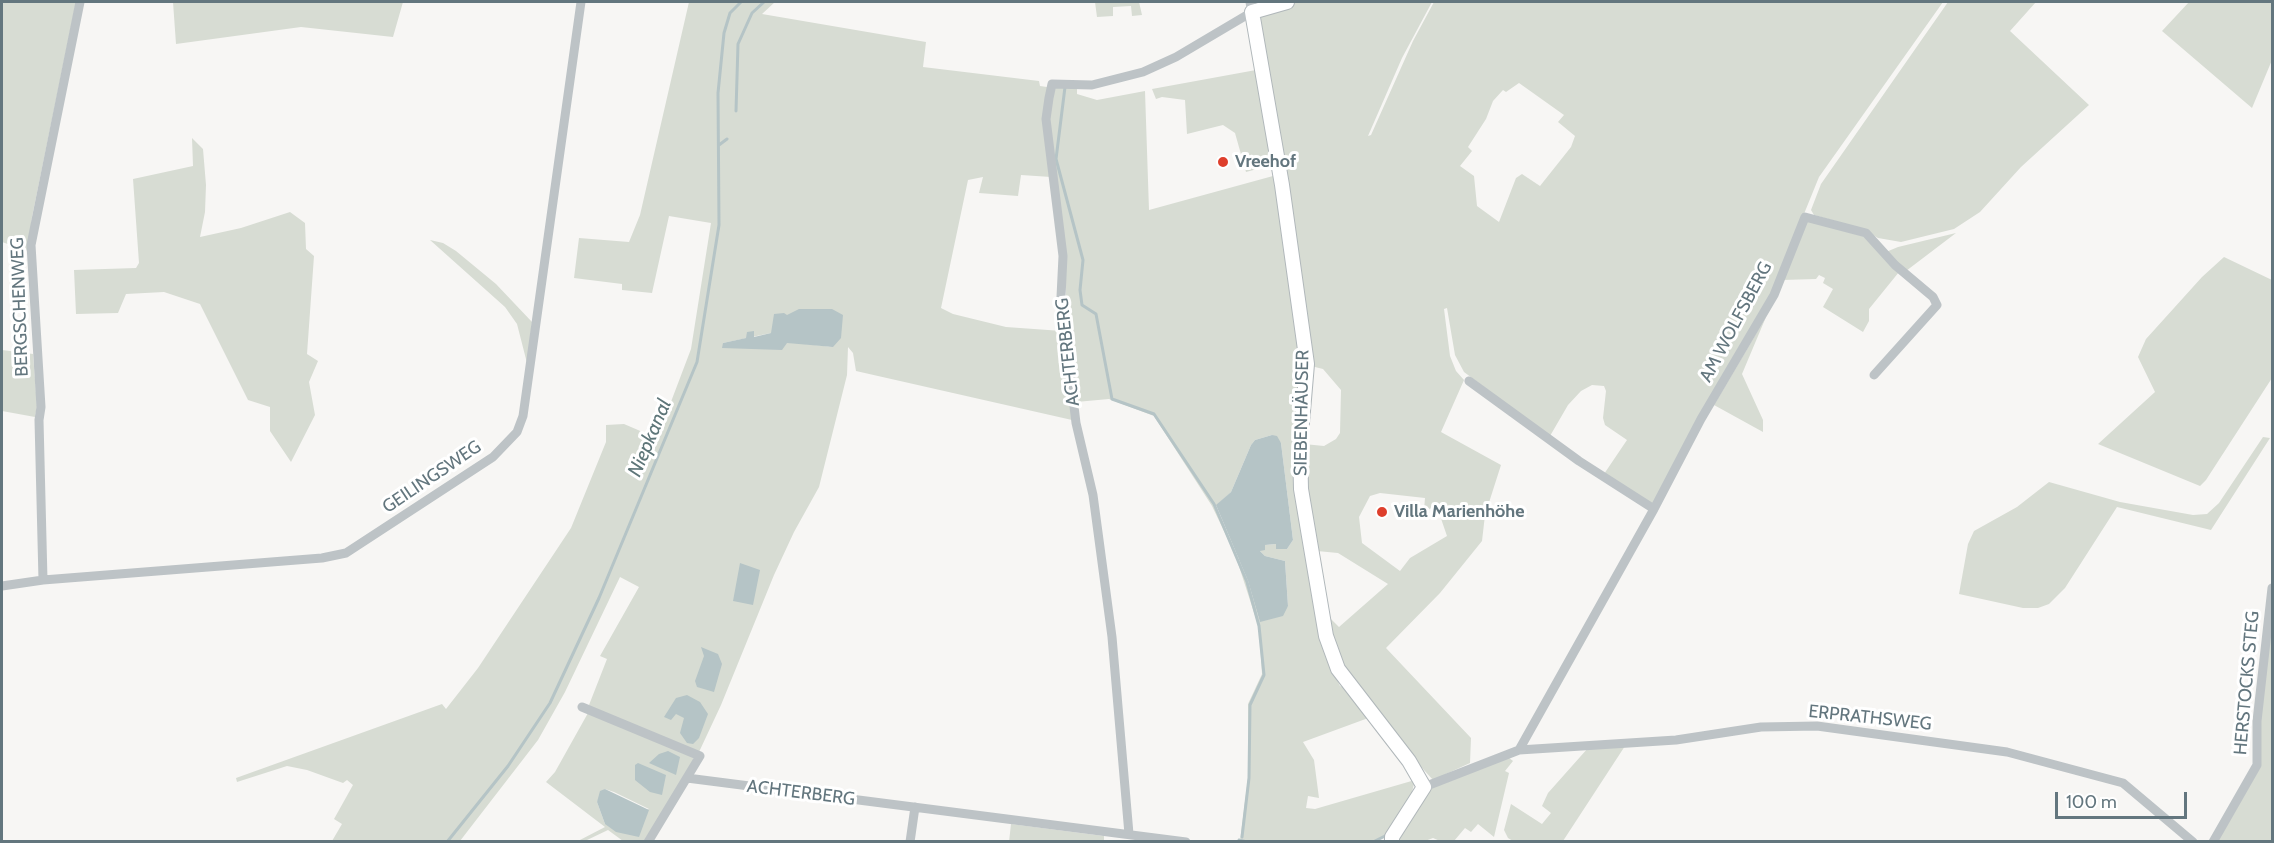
<!DOCTYPE html>
<html>
<head>
<meta charset="utf-8">
<style>
  body { margin:0 }
  #map { position:relative; width:2274px; height:843px; overflow:hidden; background:#f7f6f4; font-family:Cabin,sans-serif }
  canvas { display:block }
  .frame { position:absolute; inset:0; border:3px solid #63767e; pointer-events:none }
  .scale { position:absolute; left:2055px; top:792px; width:132px; height:27px; box-sizing:border-box; border:3px solid #63767e; border-top:0; padding-left:8px; font-size:18px; line-height:21px; white-space:nowrap; color:#63767e; -webkit-text-stroke:4px #fff; paint-order:stroke }
</style>
</head>
<body>
<div id="map">
<canvas width="2274" height="843"></canvas>
<div class="frame"></div>
<div class="scale">100 m</div>
</div>
<script>
const c = document.querySelector('canvas').getContext('2d');
c.lineJoin = 'round';
function fill(path, color) { c.fillStyle = color; c.fill(path, 'evenodd'); }
const poly = rows => new Path2D(rows.map(r => 'M' + r).join(''));
function stroke(path, color, width, dash) { c.strokeStyle = color; c.lineWidth = width; c.lineCap = dash ? 'butt' : 'round'; c.setLineDash(dash || []); c.stroke(path); }
function write(font, color, halo, rows, align = 'center') {
  c.font = font + ' Cabin,sans-serif'; c.lineWidth = 6; c.setLineDash([]); c.textBaseline = 'middle'; c.strokeStyle = halo; c.fillStyle = color; for (const [text, x, y, turn = 0] of rows) {
    c.save(); c.translate(x, y); c.rotate((+turn || 0) * Math.PI / 180); c.textAlign = isNaN(turn) ? turn : align; if (halo) c.strokeText(text, 0, 0); c.fillText(text, 0, 0); c.restore();
  }
}
fill(poly([
  [2,2,76,2,32,217,28,251,2,242],
  [173,2,403,2,393,37,301,27,176,44],
  [689,2,775,2,762,14,926,42,923,67,1039,81,1040,86,1047,87,1051,177,1021,175,1018,196,979,193,983,177,968,180,941,308,953,314,1006,327,1062,331,1072,420,856,371,853,353,848,347,847,375,819,487,794,532,774,575,721,705,699,752,591,708,589,705,607,659,600,656,639,587,620,577,565,692,538,740,460,841,332,841,342,824,334,819,353,785,347,780,343,783,307,770,287,766,237,782,236,778,442,704,446,709,478,668,571,528,606,442,606,425,624,424,645,433,658,436,691,349,711,223,669,216,652,293,622,290,622,284,574,278,579,238,629,242,640,215],
  [771,333,833,347,787,342,723,343],
  [1095,2,1139,2,1142,15,1132,16,1131,6,1113,7,1113,16,1097,17],
  [1299,2,1432,2,1402,58,1368,136,1371,135,1413,41,1434,2,1943,2,1819,177,1773,290,1654,506,1604,474,1627,440,1605,425,1603,418,1606,391,1604,386,1592,385,1581,391,1568,405,1550,436,1464,372,1455,355,1447,308,1444,309,1450,356,1456,371,1464,380,1441,432,1501,465,1485,515,1482,541,1440,593,1386,648,1471,738,1470,763,1433,780,1386,728,1352,682,1333,639,1327,615,1339,627,1388,584,1338,553,1317,551,1305,490,1304,444,1324,446,1336,439,1340,433,1341,390,1323,369,1311,366,1313,353,1307,335,1259,17,1263,11],
  [1519,83,1564,115,1558,122,1575,136,1571,147,1540,186,1522,174,1516,178,1499,222,1477,206,1474,176,1460,166,1472,151,1468,147,1486,119,1493,101,1503,90,1506,92],
  [1380,493,1425,498,1424,510,1437,507,1447,536,1410,558,1400,571,1362,543,1359,517,1370,496],
  [1948,2,2036,2,2010,31,2089,105,2021,167,1980,212,1954,229,1901,242,1878,238,1863,229,1814,215,1811,210,1821,184],
  [2189,2,2272,2,2272,60,2252,108,2162,31],
  [1256,70,1272,165,1246,172,1235,133,1223,125,1187,134,1185,100,1162,97,1156,99,1152,89],
  [1055,86,1077,88,1077,94,1097,100,1145,91,1149,210,1273,176,1302,354,1297,444,1329,663,1340,686,1352,690,1371,717,1303,742,1314,760,1319,798,1308,796,1306,808,1315,809,1415,780,1411,796,1387,836,1374,842,1240,841,1248,778,1248,704,1262,674,1259,628,1235,554,1212,506,1154,416,1109,399,1076,402,1066,304,1066,257,1048,112],
  [1272,435,1281,443,1293,540,1287,549,1277,549,1276,544,1265,545,1260,551,1265,556,1285,561,1288,606,1260,621,1248,581,1216,506,1231,492,1251,445,1255,440],
  [192,138,203,149,206,185,205,212,200,237,241,228,290,212,305,223,306,249,314,256,307,354,318,361,309,382,315,415,291,462,270,431,270,407,248,400,200,304,164,292,126,294,118,313,76,314,74,270,136,268,139,263,133,179,193,166],
  [1807,221,1866,237,1899,272,1869,309,1869,321,1863,332,1823,307,1833,289,1823,283,1825,278,1819,275,1816,279,1782,280],
  [1956,233,1906,271,1886,252,1898,247],
  [430,240,443,243,456,251,496,284,532,322,527,363,517,324,505,307],
  [2224,257,2272,280,2272,378,2206,480,2200,486,2098,444,2155,392,2138,357,2146,339,2202,277],
  [1766,317,1742,374,1763,420,1763,432,1714,405],
  [2,350,33,354,37,406,35,417,2,411],
  [2263,437,2270,438,2211,530,2117,507,2065,588,2049,604,2038,608,2023,608,1959,594,1968,544,1974,531,2017,507,2049,482,2120,502,2193,515,2207,514,2219,503],
  [2272,616,2272,841,2216,842,2258,766,2260,712],
  [588,713,692,755,694,761,644,841,623,841,608,830,585,841,578,841,605,827,546,782,555,772],
  [605,789,614,792,649,809,605,824,597,802],
  [1625,746,1563,841,1513,841,1508,838,1504,830,1511,804,1542,824,1551,813,1542,806,1548,793,1588,748],
  [1508,757,1513,761,1505,771,1509,773,1494,837,1478,824,1471,832,1465,828,1454,841,1440,841,1433,838,1425,841,1399,842,1399,832,1427,790],
  [1011,824,1104,836,1104,841,1009,842]
]), '#d7dcd3');
fill(poly([
  [799,309,832,309,843,315,841,338,833,347,787,343,782,350,722,348,723,343,746,338,747,332,754,331,754,337,771,333,774,314,784,313,787,315],
  [1272,435,1277,436,1281,443,1293,540,1287,549,1276,549,1276,544,1265,545,1265,550,1260,551,1265,556,1285,561,1288,606,1283,616,1260,622,1248,581,1216,505,1231,492,1251,445,1255,440],
  [740,563,760,570,753,605,733,601],
  [701,647,718,654,722,664,714,692,697,687,695,681,704,656],
  [687,695,700,702,708,714,699,738,693,744,687,743,680,733,684,718,676,714,671,720,664,717,676,698],
  [668,751,680,757,676,775,649,763,659,754],
  [638,763,666,775,662,795,650,792,635,780,635,765],
  [605,789,649,810,639,837,616,832,605,824,597,802,600,791]
]), '#b5c4c6');
stroke(poly([
  [1065,87,1056,159,1083,260,1080,290,1082,305,1096,314,1112,399,1154,414,1214,504,1247,582,1259,626,1264,675,1250,705,1249,778,1242,837],
  [736,111,738,44,752,13,764,2],
  [719,145,727,139],
  [1239,840,1247,842],
  [447,842,508,766,550,703,599,598,697,362,719,225,718,93,724,33,730,13,741,2],
  [1373,842,1387,835]
]), '#b5c4c6', 3);
const secondary = poly([
  [1287,2,1252,12,1282,185,1307,364,1300,446,1301,489,1326,636,1338,669,1409,761,1424,787,1392,837,1392,842]
]);
stroke(secondary, '#b0b7ba', 16);
stroke(poly([
  [1469,381,1579,461,1654,509],
  [43,580,39,420,41,407,31,245,80,2],
  [2,586,43,580,322,558,346,553,493,457,517,432,523,416,581,2],
  [582,707,700,756,648,842],
  [1519,750,1654,509,1701,419,1774,295,1805,217,1866,233,1895,265,1933,297,1937,305,1874,375],
  [687,778,1186,842],
  [1424,787,1519,750,1676,740,1761,727,1817,726,2007,752,2123,783,2193,842],
  [1129,834,1112,637,1093,495,1076,423,1061,297,1063,256,1046,119,1049,98,1052,84,1092,85,1143,72,1176,57,1252,12,1250,2],
  [910,842,915,807],
  [2213,842,2257,765,2257,721,2272,588]
]), '#bdc3c6', 9);
stroke(secondary, '#fff', 14);
for (const [x, y, r, color] of [
  [1223,162,6,"#de3f2c"],
  [1382,512,6,"#de3f2c"]
]) { const dot = new Path2D(); dot.arc(x, y, r, 0, 2 * Math.PI); c.fillStyle = color; c.fill(dot); stroke(dot, '#fff', 2); }
write('bold 18px', '#63767e', '#fff', [
  ["Vreehof",1235,162],
  ["Villa Marienhöhe",1394,512]
], 'left');
write('18px', '#63767e', '#fff', [
  ["BERGSCHENWEG",20,307,-92],
  ["AM WOLFSBERG",1736,322,-62],
  ["ACHTERBERG",1068,352,-96],
  ["SIEBENHÄUSER",1302,413,-89],
  ["GEILINGSWEG",432,477,-34],
  ["HERSTOCKS STEG",2247,683,-85],
  ["ERPRATHSWEG",1870,718,6],
  ["ACHTERBERG",801,793,7]
]);
write('italic 20px', '#5e7679', '#fff', [
  ["Niepkanal",650,438,-67]
]);
</script>
</body>
</html>
